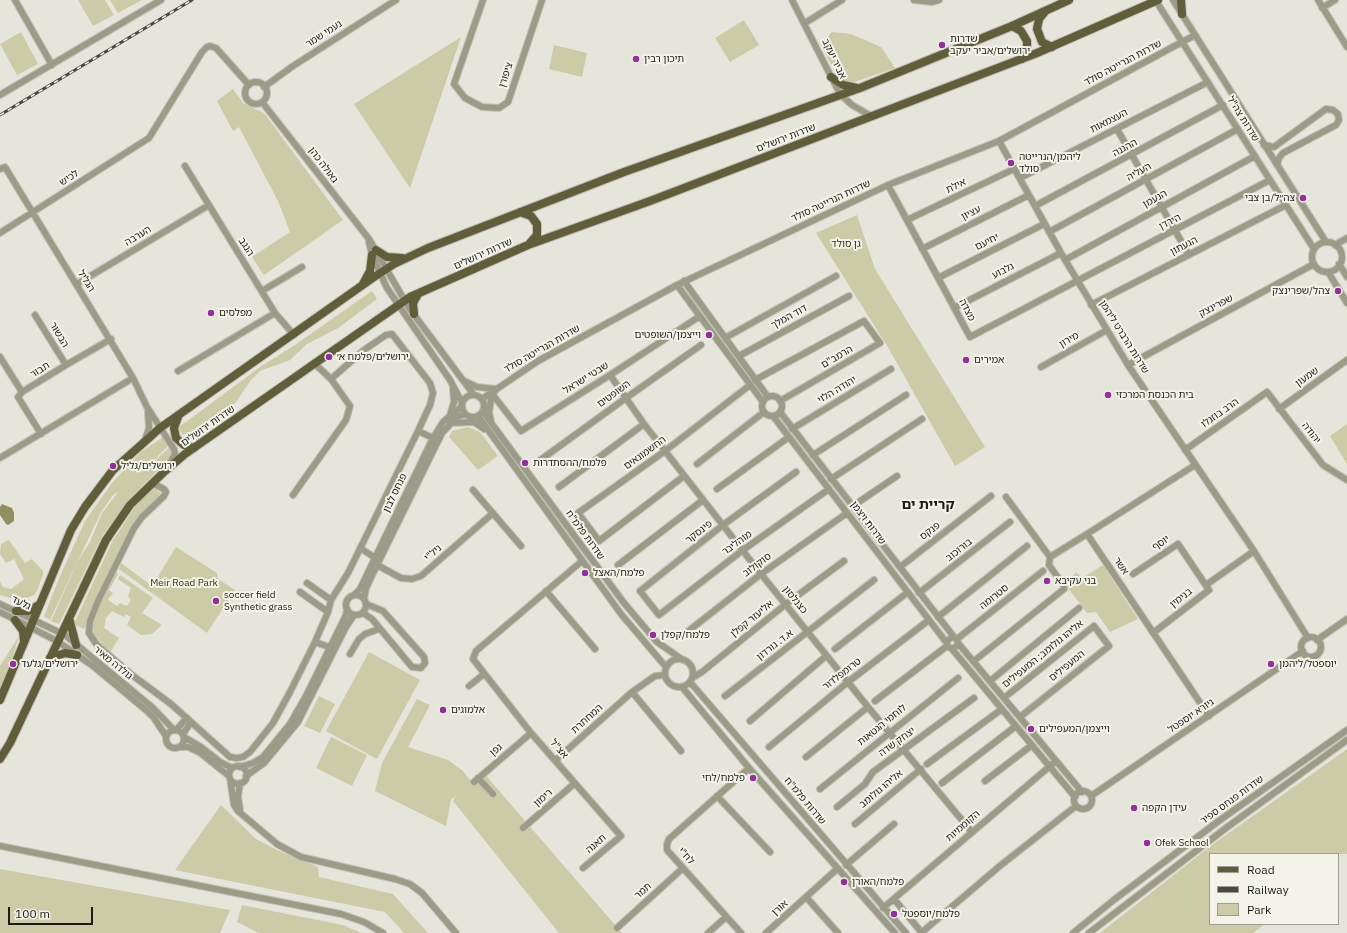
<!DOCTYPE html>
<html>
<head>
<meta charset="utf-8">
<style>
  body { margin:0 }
  #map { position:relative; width:1347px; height:933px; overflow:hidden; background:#e5e5dc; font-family:"IBM Plex Sans",sans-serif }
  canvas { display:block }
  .legend { position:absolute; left:1209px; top:853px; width:130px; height:72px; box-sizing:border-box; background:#f3f3e9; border:1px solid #9d9d95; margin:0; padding:5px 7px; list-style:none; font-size:12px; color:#1b1b18 }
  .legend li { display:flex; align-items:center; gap:8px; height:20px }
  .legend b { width:20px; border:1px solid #9d9d95 }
  .scale { position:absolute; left:8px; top:907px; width:85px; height:18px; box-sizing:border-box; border:2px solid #1b1b18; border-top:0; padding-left:5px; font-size:12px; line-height:14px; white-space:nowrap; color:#1b1b18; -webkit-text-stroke:3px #f3f3e9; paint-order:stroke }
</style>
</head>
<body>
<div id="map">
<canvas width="1347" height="933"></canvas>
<ul class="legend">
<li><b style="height:5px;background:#5f5d3a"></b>Road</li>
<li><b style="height:5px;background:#494944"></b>Railway</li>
<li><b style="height:11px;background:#cccba7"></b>Park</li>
</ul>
<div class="scale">100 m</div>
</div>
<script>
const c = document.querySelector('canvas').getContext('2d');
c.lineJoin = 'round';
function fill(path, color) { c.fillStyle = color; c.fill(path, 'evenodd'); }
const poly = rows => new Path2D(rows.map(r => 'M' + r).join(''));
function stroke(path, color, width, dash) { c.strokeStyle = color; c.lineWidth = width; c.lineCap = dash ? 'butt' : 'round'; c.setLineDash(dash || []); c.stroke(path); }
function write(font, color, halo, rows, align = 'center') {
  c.font = font + ' "IBM Plex Sans","Noto Sans Hebrew",sans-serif'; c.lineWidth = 4; c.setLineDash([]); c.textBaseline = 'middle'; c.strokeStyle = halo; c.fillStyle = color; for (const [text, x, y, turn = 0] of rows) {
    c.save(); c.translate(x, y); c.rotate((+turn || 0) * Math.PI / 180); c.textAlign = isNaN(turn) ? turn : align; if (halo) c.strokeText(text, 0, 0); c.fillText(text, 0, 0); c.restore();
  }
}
fill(poly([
  [78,0,105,0,114,15,93,26],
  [110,0,142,0,118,13],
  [744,20,759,45,730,62,715,38],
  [21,32,38,64,17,75,0,44],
  [832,32,851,34,881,47,895,68,849,84,838,78,821,45],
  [461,37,410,188,354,104],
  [554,45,587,53,582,77,549,69],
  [233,89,243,103,264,113,343,220,264,275,252,257,290,232,278,201,239,127,233,131,217,101],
  [857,215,875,269,985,447,955,466,889,349,816,233],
  [372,291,377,299,338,328,307,344,290,360,260,371,251,380,236,402,200,429,182,435,179,427,263,365,292,347],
  [1347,424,1347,464,1330,436],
  [468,427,480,432,498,456,478,470,449,437,452,431],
  [163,437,169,445,140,474,170,447,173,455,131,497,102,536,59,624,51,621,78,561,90,542,102,513,119,491,113,495,101,512,50,620,44,616,60,576,85,521,112,483,141,452],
  [153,487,161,493,144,513,84,629,74,624,112,542,135,507],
  [9,540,25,563,32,559,43,571,43,575,37,591,34,595,27,598,17,600,0,595,0,581,3,587,11,589,24,579,14,559,6,563,0,554,1,544],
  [176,547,217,573,218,579,235,590,207,633,119,569,121,563,152,586],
  [1103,565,1138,619,1110,632,1096,612,1087,613,1068,588,1069,581,1076,572,1082,578],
  [114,571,118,574,109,590,113,593,108,600,117,606,120,603,127,606,131,600,128,596,131,588,118,579,120,575,153,598,142,613,162,625,152,634,141,635,127,625,131,617,126,614,124,617,112,611,106,618,104,628,119,638,110,653,94,635,93,622,100,602],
  [19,636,6,679,0,693,0,666],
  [369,652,420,680,377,759,326,731],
  [319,696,335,704,320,733,304,726],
  [417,699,430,705,408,747,448,760,463,771,470,780,482,771,622,933,559,933,453,801,456,795,451,800,446,826,375,791,382,763],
  [331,737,367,755,352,786,316,768],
  [1347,749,1347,854,1210,854,1210,924,1265,924,1253,933,1100,933,1212,845],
  [221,805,256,839,277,850,318,867,319,877,393,894,428,933,404,933,385,912,175,870],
  [0,869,230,910,220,933,0,933],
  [242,905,343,925,361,933,259,933,237,922]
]), '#cccba7');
fill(poly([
  [2,504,12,508,14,513,14,521,8,525,6,524,0,515,0,507]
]), '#918f62');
const minor = poly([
  [15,0,52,65],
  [483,0,454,84,465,98,482,107,499,108,508,102,542,0],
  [792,0,840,94,852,105,871,116],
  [914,0,932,2,939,0],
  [1173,0,1326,242],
  [1318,0,1347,47],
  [1156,1,1314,249],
  [1322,8,1335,0],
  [805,23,842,0],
  '245 93a11 11 0 1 1 22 0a11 11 0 1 1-22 0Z',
  [264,87,293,66,396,0],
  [0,95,161,0],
  [262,102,369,239,409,308,474,395],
  [1117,129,1189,255],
  [999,141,1061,253,1128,365,1254,551,1308,638],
  [1264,145,1274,147,1326,109,1333,110,1338,114,1339,120,1336,125,1283,153,1279,158,1277,165],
  [185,166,275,313,294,335],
  [0,169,5,167,133,378,147,407,174,449,175,454,169,465],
  [1020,178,1208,82],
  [888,185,970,337,1270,180],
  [1035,206,1223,105],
  [907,220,1014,169],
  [1049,232,1238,129],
  [0,233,149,138,202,52,207,47,210,46,216,48,249,85],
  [369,242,372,255,387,288,450,380,462,403],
  '1312 257a15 15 0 1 1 30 0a15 15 0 1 1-30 0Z',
  [1335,245,1347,238],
  [922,249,1029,195],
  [1065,260,1255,156],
  [1339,264,1347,277],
  [1328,272,1347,303],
  [938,278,1044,224],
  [684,281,768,397],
  [77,284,209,205],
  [677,285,763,402],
  [262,291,302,267],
  [1091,305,1286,205],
  [954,308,1061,253],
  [35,315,66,365],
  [725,338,836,276],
  [739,356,849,296],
  [0,357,22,392],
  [1128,365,1314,264],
  [1041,367,1107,330],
  [178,371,275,313],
  [610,375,644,424,761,574,868,707,971,831],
  [755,380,864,321,880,343,780,401],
  [464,381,477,387,496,389,491,399,489,413,491,421],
  '462 406a11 11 0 1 1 22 0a11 11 0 1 1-22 0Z',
  [493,395,521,431,610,375,700,316],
  '762 406a10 10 0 1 1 20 0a10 10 0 1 1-20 0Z',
  [482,399,538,361,677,285,888,185,999,141,1195,35],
  [1279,409,1347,360],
  [483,412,624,603,657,642,683,660],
  [780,412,954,637],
  [450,415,454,402,453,389],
  [478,416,621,614,666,667],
  [773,416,946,642],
  [450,423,474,422,484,429],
  [792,429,891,369],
  [418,431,433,438],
  [41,434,18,397,22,392,66,365,111,339],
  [145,440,149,428,148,412],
  [1185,450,1267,392,1323,465,1347,480],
  [813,455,906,395],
  [0,458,133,378],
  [539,461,626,398,701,345],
  [697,464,764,412],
  [1195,465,1087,534,1209,716],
  [796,472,723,525,640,591,659,615,743,550,829,489],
  [684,476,599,541,578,513,665,451,750,385],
  [831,479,922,419],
  [152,483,164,489,166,492,164,496,142,517,134,528,98,601,90,621,89,633,97,645,132,675,171,704,230,757,237,758,243,757,250,752,273,723,290,692,315,642,328,612,331,600,348,573,418,431,430,405,433,393,430,383,392,334,386,335,364,350,331,379],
  [559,487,644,424],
  [717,489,789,437],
  [473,490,521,546],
  [293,495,346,420,350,406,331,379,315,364],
  [1006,497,1050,557,1087,534],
  [853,506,897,476],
  [360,548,374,557],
  [1050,557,1049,565,1064,586],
  [582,561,476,651,473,659,531,733,621,836,583,868],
  [377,565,401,578,412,579,421,576,493,513],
  [618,565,703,500],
  [900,567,991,496],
  [1133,574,1178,544,1209,590,1153,633],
  [307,583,331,600],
  [1206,585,1254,551],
  [546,591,595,649],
  [300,592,328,612],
  [919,593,1010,522],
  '346 605a10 10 0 1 1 20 0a10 10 0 1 1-20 0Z',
  [354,595,360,589,433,438,443,422,462,406],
  [364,599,366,588,377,565,442,433,457,417,465,414],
  [0,604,65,635,152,707,174,730],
  [0,612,57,641,93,666,147,711,154,718,166,736],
  [363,613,372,619,412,667,421,668,425,663,424,657,383,611,366,604],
  [938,617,1027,546],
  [682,636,761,574,847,513],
  '1301 647a10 10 0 1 1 20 0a10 10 0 1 1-20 0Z',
  [957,639,1043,571],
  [1317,640,1347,619],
  [315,642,329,647],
  [958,643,1082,792],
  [835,649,908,592],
  [952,649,957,646,958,643,957,639,952,637,947,641,947,646,952,649,1075,797],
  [350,654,359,639,365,634,379,629],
  '665 673a14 14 0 1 1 28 0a14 14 0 1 1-28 0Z',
  [974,661,1064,589],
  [692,678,702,672,786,604,844,561],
  [990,681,1079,608],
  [690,682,906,933],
  [469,686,484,674],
  [682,687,749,768,895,933],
  [632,692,681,751],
  [725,696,874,580],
  [1004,698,1094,626,1109,646,1020,717],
  [875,701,947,646],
  [750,721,826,656],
  '166 739a9 9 0 1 1 18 0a9 9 0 1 1-18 0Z',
  [176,730,187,718],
  [183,734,191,722],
  [184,737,201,747,220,762,232,768,234,767],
  [180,747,188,747,199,752,229,776],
  [769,747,848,682,929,620],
  [806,757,868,707],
  [556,760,632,692,655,676,665,675],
  [927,764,1002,709],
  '229 775a9 9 0 1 1 18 0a9 9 0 1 1-18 0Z',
  [240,767,253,763,263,757,290,724,306,696,346,615,347,609],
  [246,776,264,763,298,722,346,627,354,615],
  [230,778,234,805,238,811,277,844,301,857,395,879,410,884,422,893,456,933],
  [478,778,493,794],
  [985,781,1032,745],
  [474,782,531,733],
  [942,783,1016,726],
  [820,789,958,678],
  '1074 800a9 9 0 1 1 18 0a9 9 0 1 1-18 0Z',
  [717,796,770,852],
  [1091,796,1303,651],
  [837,807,865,784,873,772,974,698],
  [240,809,238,797,240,783],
  [855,824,921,769],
  [523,828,575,783],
  [0,846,341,914,364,922,383,933],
  [846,865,894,824],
  [806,897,838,933],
  [894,899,922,933],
  [883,908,1056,761],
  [617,928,683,868],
  [708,933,726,917],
  [741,933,667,850,667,844,669,839,749,768],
  [766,933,837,869],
  [921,933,1001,865,1076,806],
  [1073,933,1115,899,1220,820,1347,730],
  [1089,933,1226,828,1347,740]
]);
const major = poly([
  [1181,0,1182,14],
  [1044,13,1039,19,1037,29,1042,42,1052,47],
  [1012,26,1021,31,1027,41,1027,51,1022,59],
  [831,77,843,85,857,88],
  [520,212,531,216,537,224,537,235,530,243],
  [376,250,387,257,402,258],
  [363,284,370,271,372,255],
  [414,314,413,303,418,294],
  [178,417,174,428,176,438,184,445,194,448],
  [16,611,29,611,40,604],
  [69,618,76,645],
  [15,620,23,631,24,641],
  [50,658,65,653,77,655],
  [0,700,71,530,85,507,113,470,160,428,374,277,394,264,428,248,624,172,860,88,1012,26,1069,0],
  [0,759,10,743,106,540,130,505,164,472,185,454,410,297,528,245,650,201,1037,53,1158,0]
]);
stroke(minor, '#c1c1b9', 8);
stroke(major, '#c1c1b9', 10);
stroke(minor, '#9b9b87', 6);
stroke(major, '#5f5d3a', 8);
const rail = poly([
  [0,115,192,0]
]);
stroke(rail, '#494944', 3);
stroke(rail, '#f3f3e9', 1.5, [4.5]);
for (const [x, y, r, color] of [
  [942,45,4,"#90319a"],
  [636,59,4,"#90319a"],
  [1011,163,4,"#90319a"],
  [1303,198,4,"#90319a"],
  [1338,291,4,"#90319a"],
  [211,313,4,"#90319a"],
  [709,335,4,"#90319a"],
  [329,357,4,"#90319a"],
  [966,360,4,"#90319a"],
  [1108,395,4,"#90319a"],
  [525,463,4,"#90319a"],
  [113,466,4,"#90319a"],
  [585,573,4,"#90319a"],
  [1047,581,4,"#90319a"],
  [216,601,4,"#90319a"],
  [653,635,4,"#90319a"],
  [13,664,4,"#90319a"],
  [1271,664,4,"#90319a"],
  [443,710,4,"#90319a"],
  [1031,729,4,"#90319a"],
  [753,778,4,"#90319a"],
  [1134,808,4,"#90319a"],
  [1147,843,4,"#90319a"],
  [844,882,4,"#90319a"],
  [894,914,4,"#90319a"]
]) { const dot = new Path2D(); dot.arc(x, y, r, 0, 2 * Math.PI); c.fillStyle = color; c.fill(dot); stroke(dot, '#f3f3e9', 1.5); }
write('10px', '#1b1b18', '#f3f3e9', [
  ["נעמי שמר",324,34,-33],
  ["אביר יעקב",834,59,64],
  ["שדרות הנרייטה סולד",1123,63,-28],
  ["ציפורן",506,75,-72],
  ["שדרות צה\"ל",1243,119,58],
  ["העצמאות",1109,121,-27],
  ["שדרות ירושלים",786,138,-21],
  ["ההגנה",1125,148,-28],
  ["גאולה כהן",323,165,53],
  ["העליה",1139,172,-29],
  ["לכיש",69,178,-33],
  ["אילת",956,186,-26],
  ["הנעמן",1155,199,-29],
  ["שדרות הנרייטה סולד",831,201,-25],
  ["עציון",971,213,-27],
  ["הירדן",1170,222,-27],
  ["הערבה",138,236,-31],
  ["יחיעם",987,242,-27],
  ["הגעתון",1184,246,-27],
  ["הנגב",246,247,58],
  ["שדרות ירושלים",483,254,-24],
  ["גלבוע",1003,271,-27],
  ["הגליל",86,281,58],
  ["שפרינצק",1216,306,-28],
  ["מצדה",967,310,62],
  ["דוד המלך",789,317,-29],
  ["הבשור",59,335,59],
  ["שדרות הרברט ליהמן",1124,337,58],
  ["מירון",1069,340,-30],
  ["שדרות הנרייטה סולד",542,349,-30],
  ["הרמב\"ם",837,357,-30],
  ["תבור",40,370,-32],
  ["שמעון",1307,377,-36],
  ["שבטי ישראל",586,378,-32],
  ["יהודה הלוי",837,390,-31],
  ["השופטים",614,394,-36],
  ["הרב בוזגלו",1220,413,-35],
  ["שדרות ירושלים",208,426,-35],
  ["יהודה",1311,433,52],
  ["החשמונאים",645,453,-36],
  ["פנחס לבון",395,493,-64],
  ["שדרות ויצמן",868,523,53],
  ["פנקס",930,531,-38],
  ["פינסקר",699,532,-38],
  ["שדרות פלמ\"ח",585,535,54],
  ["מוהליבר",737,543,-36],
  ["יוסף",1161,543,-34],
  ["בורוכוב",959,550,-38],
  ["ניל\"י",433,553,-41],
  ["סוקולוב",757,565,-37],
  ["אשר",1121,566,56],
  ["סטרומה",994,597,-38],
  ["בנימין",1181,598,-38],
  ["כצנלסון",795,600,51],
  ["גלעד",21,603,25],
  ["אליעזר קפלן",752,619,-39],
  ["א.ד. גורדון",775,645,-38],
  ["אליהו גולומב; המעפילים",1043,654,-39],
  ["גולדה מאיר",113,663,39],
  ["המעפילים",1067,666,-39],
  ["טרומפלדור",842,674,-38],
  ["גיורא יוספטל",1191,716,-34],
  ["המחתרת",587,719,-42],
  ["לוחמי הגטאות",882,725,-39],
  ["יצחק שדה",897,742,-36],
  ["אצ\"ל",559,749,49],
  ["גפן",496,750,-41],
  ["אליהו גולומב",881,789,-40],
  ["רימון",543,798,-41],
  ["שדרות פנחס ספיר",1232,800,-36],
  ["שדרות פלמ\"ח",805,801,50],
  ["הקוממיות",963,826,-41],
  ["תאנה",596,844,-41],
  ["לח\"י",686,856,48],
  ["תמר",643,891,-42],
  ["אורן",780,908,-42]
]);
write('10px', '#1b1b18', '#f3f3e9', [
  ["שדרות",950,39],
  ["ירושלים/אביר יעקב",950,51],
  ["תיכון רבין",644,59],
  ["ליהמן/הנרייטה",1019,157],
  ["סולד",1019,169],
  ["צה״ל/בן צבי",1295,198,"right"],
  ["צהל/שפרינצק",1330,291,"right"],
  ["מפלסים",219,313],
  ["וייצמן/השופטים",701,335,"right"],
  ["ירושלים/פלמח א׳",337,357],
  ["אמירים",974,360],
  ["בית הכנסת המרכזי",1116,395],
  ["פלמח/ההסתדרות",533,463],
  ["ירושלים/גליל",121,466],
  ["פלמח/האצל",593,573],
  ["בני עקיבא",1055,581],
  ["soccer field",224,595],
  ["Synthetic grass",224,607],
  ["פלמח/קפלן",661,635],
  ["ירושלים/גלעד",21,664],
  ["יוספטל/ליהמן",1279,664],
  ["אלמוגים",451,710],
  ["וייצמן/המעפילים",1039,729],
  ["פלמח/לחי",745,778,"right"],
  ["עידן הקפה",1142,808],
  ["Ofek School",1155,843],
  ["פלמח/האורן",852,882],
  ["פלמח/יוספטל",902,914]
], 'left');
write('10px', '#33310b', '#f3f3e9', [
  ["גן סולד",846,244],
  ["Meir Road Park",184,583]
]);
write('bold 14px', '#1b1b18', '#f3f3e9', [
  ["קריית ים",928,505]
]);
</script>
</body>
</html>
